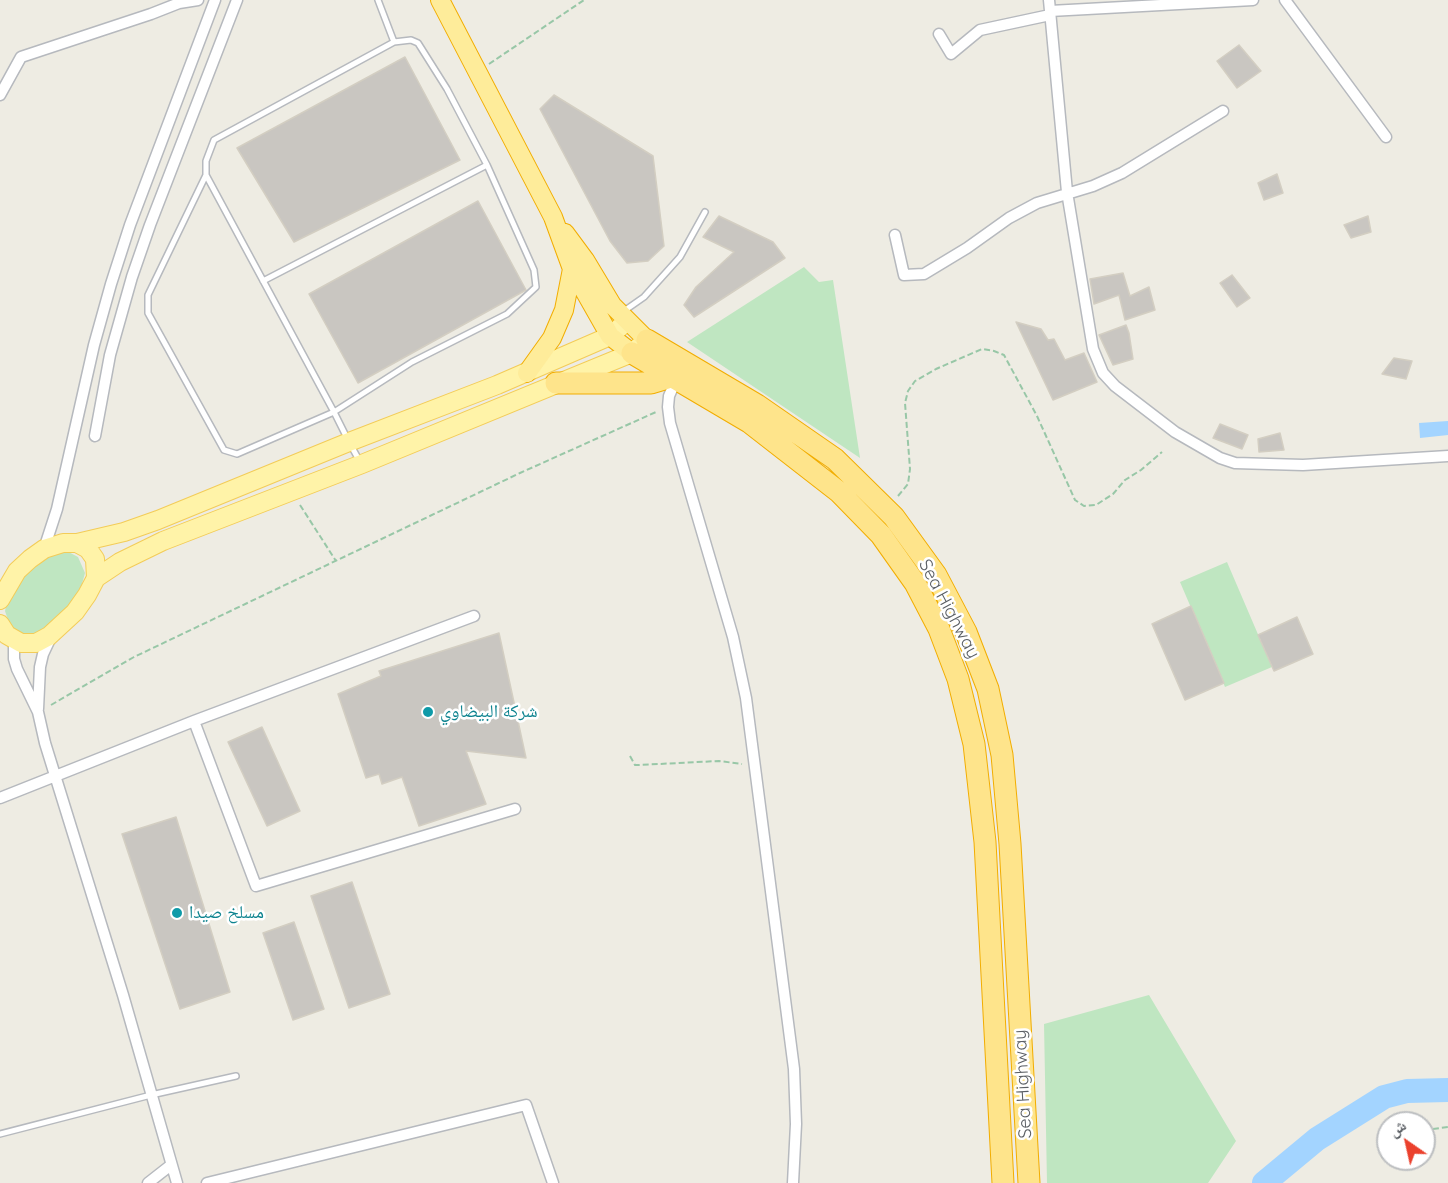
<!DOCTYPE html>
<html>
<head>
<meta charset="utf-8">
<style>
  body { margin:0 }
  #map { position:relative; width:1448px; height:1183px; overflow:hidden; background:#eeece3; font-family:Quicksand,"Noto Naskh Arabic",sans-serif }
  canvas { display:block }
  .north { position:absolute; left:1376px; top:1111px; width:60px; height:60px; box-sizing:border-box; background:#fff; border:2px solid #bdbfc1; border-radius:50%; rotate:326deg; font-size:16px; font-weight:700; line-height:24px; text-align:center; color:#5b5f64 }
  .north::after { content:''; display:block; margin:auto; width:21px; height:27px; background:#eb412d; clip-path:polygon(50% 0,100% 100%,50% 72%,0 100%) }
</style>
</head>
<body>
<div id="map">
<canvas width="1448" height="1183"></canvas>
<div class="north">ش</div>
</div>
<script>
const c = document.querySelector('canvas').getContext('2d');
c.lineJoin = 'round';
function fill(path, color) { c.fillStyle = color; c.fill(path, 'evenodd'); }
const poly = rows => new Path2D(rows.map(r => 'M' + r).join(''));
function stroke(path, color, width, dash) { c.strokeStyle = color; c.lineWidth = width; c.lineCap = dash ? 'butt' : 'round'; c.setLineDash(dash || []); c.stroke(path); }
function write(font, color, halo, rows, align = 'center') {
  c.font = font + ' Quicksand,"Noto Naskh Arabic",sans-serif'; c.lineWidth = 5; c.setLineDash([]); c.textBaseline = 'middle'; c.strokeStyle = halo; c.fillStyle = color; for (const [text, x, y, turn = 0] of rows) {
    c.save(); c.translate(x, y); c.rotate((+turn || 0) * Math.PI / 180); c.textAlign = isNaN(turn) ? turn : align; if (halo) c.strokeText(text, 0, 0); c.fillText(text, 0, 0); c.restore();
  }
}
fill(poly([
  [804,267,819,282,833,280,860,458,687,342],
  [61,548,78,557,85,573,82,584,67,612,40,635,24,636,10,626,5,611,9,594,32,567],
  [1227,562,1272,667,1225,687,1180,582],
  [1149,995,1236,1141,1208,1183,1047,1183,1044,1024]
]), '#bfe6c1');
fill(poly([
  [1448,421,1448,435,1420,438,1419,423]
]), '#a3d4ff');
stroke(poly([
  [1264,1183,1317,1139,1384,1097,1407,1091,1448,1090]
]), '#a3d4ff', 24);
const building = poly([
  [1239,45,1261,71,1237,88,1217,61,1239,45],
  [405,57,460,160,294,242,237,148,405,57],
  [554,95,653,156,664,246,648,261,627,263,610,241,540,109,554,95],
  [1277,174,1283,193,1264,200,1258,183,1277,174],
  [478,201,526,290,358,383,309,294,478,201],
  [719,216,773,242,785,258,694,317,684,305,696,287,734,252,703,237,719,216],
  [1368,216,1371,232,1351,238,1344,225,1368,216],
  [1123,273,1130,296,1149,287,1155,310,1125,320,1119,295,1094,304,1090,279,1123,273],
  [1232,275,1250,298,1237,307,1220,283,1232,275],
  [1016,322,1041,329,1048,340,1054,339,1065,360,1084,353,1097,382,1053,400,1016,322],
  [1126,325,1129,333,1133,359,1113,365,1099,335,1126,325],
  [1394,358,1412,361,1406,379,1382,374,1394,358],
  [1220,424,1248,435,1242,449,1213,438,1220,424],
  [1280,433,1284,450,1259,452,1258,439,1280,433],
  [1191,606,1224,683,1185,700,1152,624,1191,606],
  [1297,617,1313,654,1274,671,1258,635,1297,617],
  [499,633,526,758,466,751,486,804,419,826,402,777,382,784,379,774,366,778,338,694,381,676,379,671,499,633],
  [262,727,300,811,267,826,228,742,262,727],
  [176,817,230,992,180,1009,122,834,176,817],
  [352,882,390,994,349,1008,311,896,352,882],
  [294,922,324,1009,293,1020,263,933,294,922]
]);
fill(building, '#c9c6c1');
stroke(building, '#d3cec2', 1.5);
const service = poly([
  [378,0,394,42],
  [206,175,148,295,148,313,224,450,237,454,334,412,412,362,507,314,536,287,534,270,487,165,447,89,418,43,411,40,394,42,214,140,206,161,206,175,334,412,349,442,359,460],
  [263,281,487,165],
  [624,311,644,297,680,257,705,212],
  [0,1134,151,1095,236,1076]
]);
const minor = poly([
  [1049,0,1067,192,1093,349,1103,373,1115,386,1175,432,1220,458,1235,463,1303,465,1448,456],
  [1285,0,1386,137],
  [1050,11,1253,0],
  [939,34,951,54,980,30,1050,15],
  [0,95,21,57,151,14,179,3,198,0],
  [895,235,904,275,924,274,967,248,1009,218,1037,203,1093,186,1122,173,1223,111],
  [676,380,669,396,668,407,670,423,733,637,746,698,794,1069,796,1124,793,1183],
  [95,436,110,355,132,277,150,225,237,0],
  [44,549,57,509,94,345,111,284,130,225,215,0],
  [14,640,14,659,17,669,38,712,45,743,123,995,177,1183],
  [38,709,40,667,43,654,51,637],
  [194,721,256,886,515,809],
  [0,798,194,721,474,616],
  [148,1183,171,1165],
  [207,1183,526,1105,553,1183]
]);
const primary = poly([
  [77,543,124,532,158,520,349,442,497,385,610,336,626,322],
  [96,578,120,562,163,541,362,464,632,353,642,344],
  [0,600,17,571,30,559,44,549,63,543,77,543,88,549,95,559,96,578,87,595,75,612,49,636,36,643,21,643,7,635,0,624]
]);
const trunk = poly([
  [440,0,553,217,572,269,610,336,632,353],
  [565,233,585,260,612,305,647,340],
  [527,373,552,338,564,310,572,269]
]);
const motorway = poly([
  [647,340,757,405,835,459,894,517,936,575,966,632,988,689,1002,755,1010,844,1029,1183],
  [632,353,749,422,839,492,881,535,915,583,939,629,958,679,974,744,985,842,1003,1183],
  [556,383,651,383,671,377]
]);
stroke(service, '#b6b9be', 8);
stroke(minor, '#b6b9be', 13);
stroke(primary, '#f3cc58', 20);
stroke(trunk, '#f2ad00', 20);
stroke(motorway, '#f2ad00', 23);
stroke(poly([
  [489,64,584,0],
  [898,496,908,484,910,469,905,403,908,391,915,381,936,369,982,349,994,351,1004,355,1037,416,1075,500,1084,506,1096,505,1113,494,1125,480,1141,470,1162,452],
  [300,505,336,561],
  [51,705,134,657,520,473,656,412],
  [630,756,635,765,639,765,719,761,742,764],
  [1424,1130,1448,1127]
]), '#98c7a7', 2, [6, 3]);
stroke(service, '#fff', 5);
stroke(minor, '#fff', 10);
stroke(primary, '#fff3a8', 18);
stroke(trunk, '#feec9a', 18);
stroke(motorway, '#fee48b', 21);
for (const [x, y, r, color] of [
  [428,712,6,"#0f9aa8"],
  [177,913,6,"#0f9aa8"]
]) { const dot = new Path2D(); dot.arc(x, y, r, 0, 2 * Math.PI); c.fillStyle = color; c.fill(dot); stroke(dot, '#fff', 2); }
write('18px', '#5b5f64', '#fff', [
  ["Sea Highway",949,609,62],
  ["Sea Highway",1023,1084,-93]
]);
write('18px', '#0d838f', '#fff', [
  ["شركة البيضاوي",440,712],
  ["مسلخ صيدا",189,913]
], 'left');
</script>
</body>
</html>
